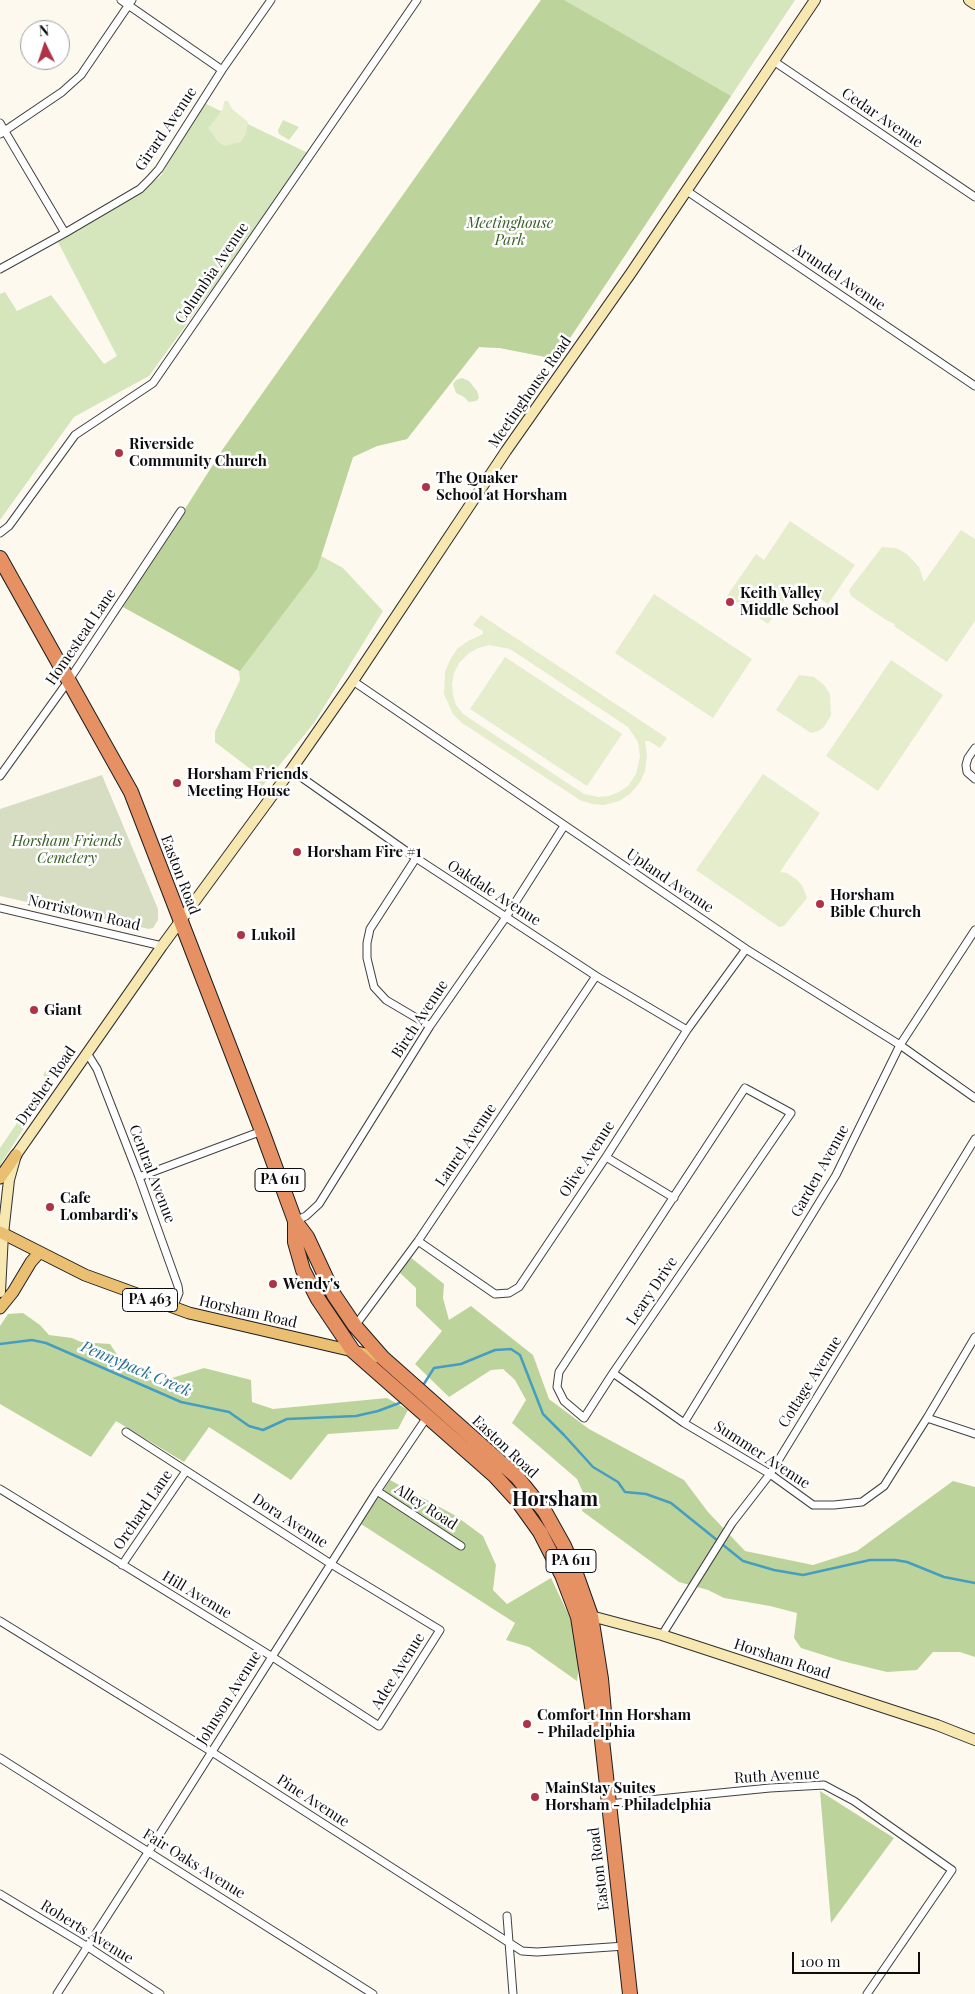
<!DOCTYPE html>
<html>
<head>
<meta charset="utf-8">
<style>
  body { margin:0 }
  #map { position:relative; width:975px; height:1994px; overflow:hidden; background:#fdf9ef; font-family:"Playfair Display",serif }
  canvas { display:block }
  .north { position:absolute; left:20px; top:20px; width:50px; height:50px; box-sizing:border-box; background:#fff; border:1px solid #9e9e9e; border-radius:50%; rotate:356deg; font-size:14px; font-weight:700; line-height:20px; text-align:center; color:#0d0d0d }
  .north::after { content:''; display:block; margin:auto; width:18px; height:22px; background:#af3347; clip-path:polygon(50% 0,100% 100%,50% 72%,0 100%) }
  .scale { position:absolute; left:792px; top:1952px; width:128px; height:22px; box-sizing:border-box; border:2px solid #0d0d0d; border-top:0; padding-left:6px; font-size:15px; line-height:18px; white-space:nowrap; color:#0d0d0d; -webkit-text-stroke:4px #fff; paint-order:stroke }
</style>
</head>
<body>
<div id="map">
<canvas width="975" height="1994"></canvas>
<div class="north">N</div>
<div class="scale">100 m</div>
</div>
<script>
const c = document.querySelector('canvas').getContext('2d');
c.lineJoin = 'round';
function fill(path, color) { c.fillStyle = color; c.fill(path, 'evenodd'); }
const poly = rows => new Path2D(rows.map(r => 'M' + r).join(''));
function stroke(path, color, width, dash) { c.strokeStyle = color; c.lineWidth = width; c.lineCap = dash ? 'butt' : 'round'; c.setLineDash(dash || []); c.stroke(path); }
function write(font, color, halo, rows, align = 'center') {
  c.font = font + ' "Playfair Display",serif'; c.lineWidth = 5; c.setLineDash([]); c.textBaseline = 'middle'; c.strokeStyle = halo; c.fillStyle = color; for (const [text, x, y, turn = 0] of rows) {
    c.save(); c.translate(x, y); c.rotate((+turn || 0) * Math.PI / 180); c.textAlign = isNaN(turn) ? turn : align; if (halo) c.strokeText(text, 0, 0); c.fillText(text, 0, 0); c.restore();
  }
}
fill(poly([
  [541,0,795,0,556,359,500,348,479,347,407,439,377,446,353,457,321,556,343,568,383,611,314,723,260,789,253,771,215,742,215,732,240,680,239,671,123,607,223,449],
  [202,102,310,154,149,376,74,417,0,520,0,294,5,292,17,311,51,295,104,364,117,356,58,242,114,209,161,176],
  [283,120,299,127,289,140,279,134,278,130],
  [462,378,469,381,477,391,479,398,476,401,469,402,464,397,456,393,453,384,456,380],
  [46,1070,51,1077,52,1083,50,1088,2,1162,0,1168,0,1148,47,1079,43,1075]
]), '#d5e5bc');
fill(poly([
  [541,0,564,0,731,96,556,359,500,348,479,347,407,439,377,446,353,457,317,569,240,671,123,607,223,449],
  [410,1257,444,1284,443,1298,449,1320,471,1306,533,1355,549,1399,589,1429,684,1480,708,1512,745,1551,813,1565,857,1551,953,1481,975,1487,975,1657,960,1652,933,1652,917,1670,887,1672,842,1661,801,1648,794,1638,797,1613,770,1606,724,1598,708,1590,679,1582,582,1511,585,1497,577,1479,512,1423,526,1400,515,1380,503,1369,491,1370,449,1397,415,1364,442,1331,416,1306,416,1288,399,1272],
  [23,1313,40,1325,49,1335,72,1338,81,1342,110,1344,124,1365,156,1383,204,1368,251,1380,252,1402,273,1409,387,1398,408,1410,398,1429,328,1434,291,1480,209,1427,184,1462,116,1421,91,1457,0,1404,0,1326,8,1314],
  [390,1480,456,1516,483,1536,496,1565,493,1590,507,1604,551,1578,572,1622,580,1657,577,1681,529,1647,506,1640,515,1623,361,1524],
  [820,1791,894,1838,831,1923]
]), '#bcd49c');
fill(poly([
  [102,775,158,909,158,920,153,928,149,929,0,896,0,809]
]), '#d7ddc2');
fill(poly([
  [224,101,228,101,232,109,248,122,246,134,241,142,224,146,218,142,208,128,223,109],
  [790,521,855,565,828,604,796,583,768,624,727,596,756,554,764,560],
  [961,530,975,539,975,621,947,662,894,626,895,624,886,620,851,596,849,590,882,547,896,548,907,554,919,567,924,582],
  [654,594,752,659,713,718,615,653],
  [481,615,667,738,660,748,649,741,645,741,647,755,645,771,640,782,630,794,619,801,604,805,592,804,580,800,462,723,453,714,444,694,445,672,450,660,457,649,468,641,483,634,483,631,473,625],
  [489,645,510,649,628,727,638,742,640,757,636,774,628,786,619,792,609,796,598,797,584,794,463,714,456,705,453,695,452,684,454,673,459,663,469,653,478,648],
  [505,657,622,734,587,786,470,709],
  [891,660,943,695,878,791,826,756],
  [799,675,814,677,824,685,830,694,831,715,824,727,818,731,811,733,776,710],
  [763,774,820,813,780,872,787,873,796,879,802,885,807,898,784,926,779,927,696,870]
]), '#e5edcc');
stroke(poly([
  [0,1344,32,1340,46,1343,181,1402,229,1412,249,1426,263,1430,287,1419,356,1416,378,1411,402,1402],
  [422,1387,434,1368,461,1364,495,1350,511,1349,520,1355,543,1414,564,1435,593,1467,618,1482,625,1492,646,1494,671,1503,743,1561,774,1570,803,1575,870,1560,895,1560,907,1562,944,1577,975,1583]
]), '#469dc0', 2.5);
const street = poly([
  [121,0,222,70],
  [775,62,975,197],
  [0,123,65,233],
  [0,134,62,92,81,75,132,0],
  [687,191,975,386],
  [0,269,65,233,140,189,149,180,159,169,222,70,271,0],
  [0,533,9,526,75,435,153,383,417,0],
  [353,681,746,949,900,1045,975,1098],
  [975,748,968,758,966,765,967,772,975,779],
  [291,770,416,858,596,976,687,1030],
  [0,776,69,680,181,511],
  [416,858,370,929,367,943,367,958,374,987,386,1000,430,1026],
  [0,908,162,946],
  [87,1053,97,1069,139,1177,178,1286,179,1293,173,1308],
  [745,1088,791,1113,613,1373,584,1418,564,1401,557,1387,559,1372,745,1088],
  [606,1157,674,1198],
  [139,1177,262,1131],
  [295,1221,306,1216,319,1204,430,1026,506,917,564,826],
  [418,1241,495,1294,509,1293,519,1287,606,1157,687,1030,746,949],
  [355,1326,418,1241,596,976],
  [613,1373,684,1423,770,1474,813,1505,834,1505,862,1502,884,1486,927,1418,975,1337],
  [927,1418,975,1434],
  [684,1423,836,1175,900,1045,975,930],
  [0,1489,271,1656,379,1726,440,1630,331,1564,126,1432],
  [377,1491,461,1546],
  [122,1565,186,1471],
  [0,1621,212,1752,522,1951,537,1952,625,1946],
  [662,1635,732,1523,770,1474,975,1139],
  [0,1758,373,1994],
  [608,1804,770,1788,824,1785,854,1801,952,1870,867,1994],
  [0,1894,88,1947,160,1994],
  [507,1916,513,1994],
  [57,1994,149,1851,377,1491,427,1417]
]);
const secondary = poly([
  [969,0,975,4],
  [0,1292,3,1234,9,1180,16,1155,162,946,291,770,353,681,506,451,631,273,815,0],
  [586,1616,591,1616,662,1635,937,1725,975,1740]
]);
const primary = poly([
  [0,1178,16,1155],
  [0,1232,85,1275,189,1313,383,1358],
  [0,1308,13,1292,31,1262,39,1253]
]);
const highway = poly([
  [0,558,131,792,262,1131,295,1221,307,1237,334,1295,355,1326,383,1358,517,1477,545,1512,564,1546,575,1571,591,1616,601,1679,604,1712,602,1740,630,1994],
  [295,1221,295,1242,303,1270,318,1299,353,1351,495,1476,517,1500,540,1532,562,1575,578,1617,593,1713,599,1732]
]);
stroke(street, '#404040', 9);
stroke(secondary, '#2f2f2f', 12);
stroke(primary, '#1e1e1e', 13);
stroke(highway, '#1e1e1e', 16);
stroke(street, '#fff', 7);
stroke(secondary, '#f7e7b0', 10);
stroke(primary, '#ebbf71', 11);
stroke(highway, '#e69164', 14);
for (const [x, y, r, color] of [
  [119,453,5,"#af3347"],
  [426,487,5,"#af3347"],
  [730,602,5,"#af3347"],
  [177,783,5,"#af3347"],
  [297,852,5,"#af3347"],
  [820,904,5,"#af3347"],
  [241,935,5,"#af3347"],
  [34,1010,5,"#af3347"],
  [50,1207,5,"#af3347"],
  [273,1284,5,"#af3347"],
  [527,1724,5,"#af3347"],
  [535,1797,5,"#af3347"]
]) { const dot = new Path2D(); dot.arc(x, y, r, 0, 2 * Math.PI); c.fillStyle = color; c.fill(dot); stroke(dot, '#fff', 2); }
for (const [x, y, w] of [
  [280,1180,50],
  [150,1300,55],
  [571,1561,50]
]) { const box = new Path2D(); box.roundRect(x - w / 2, y - 11.5, w, 23, 4); c.fillStyle = '#fff'; c.fill(box); stroke(box, '#0d0d0d', 1); }
write('bold 14px', '#0d0d0d', null, [
  ["PA 611",280,1180],
  ["PA 463",150,1300],
  ["PA 611",571,1561]
]);
write('15px', '#0d0d0d', '#fff', [
  ["Cedar Avenue",882,118,34],
  ["Girard Avenue",166,129,-56],
  ["Columbia Avenue",212,273,-56],
  ["Arundel Avenue",839,277,34],
  ["Meetinghouse Road",530,392,-55],
  ["Homestead Lane",81,637,-56],
  ["Easton Road",180,875,69],
  ["Upland Avenue",670,881,34],
  ["Oakdale Avenue",494,893,33],
  ["Norristown Road",84,913,13],
  ["Birch Avenue",420,1019,-57],
  ["Dresher Road",46,1086,-55],
  ["Laurel Avenue",466,1145,-56],
  ["Olive Avenue",587,1159,-57],
  ["Garden Avenue",820,1171,-61],
  ["Central Avenue",152,1174,69],
  ["Leary Drive",652,1291,-56],
  ["Horsham Road",248,1312,13],
  ["Cottage Avenue",810,1382,-58],
  ["Easton Road",505,1447,43],
  ["Summer Avenue",762,1455,33],
  ["Alley Road",426,1507,33],
  ["Orchard Lane",143,1510,-56],
  ["Dora Avenue",290,1521,33],
  ["Hill Avenue",197,1595,31],
  ["Horsham Road",782,1659,18],
  ["Adee Avenue",398,1671,-58],
  ["Johnson Avenue",229,1698,-58],
  ["Ruth Avenue",777,1776,-3],
  ["Pine Avenue",313,1801,33],
  ["Fair Oaks Avenue",194,1864,32],
  ["Easton Road",599,1869,-97],
  ["Roberts Avenue",87,1932,32]
]);
write('italic 15px', '#375e24', '#fff', [
  ["Meetinghouse",510,223],
  ["Park",510,240],
  ["Horsham Friends",67,841],
  ["Cemetery",67,858]
]);
write('bold 15px', '#0d0d0d', '#fff', [
  ["Riverside",129,444],
  ["Community Church",129,461],
  ["The Quaker",436,478],
  ["School at Horsham",436,495],
  ["Keith Valley",740,593],
  ["Middle School",740,610],
  ["Horsham Friends",187,774],
  ["Meeting House",187,791],
  ["Horsham Fire #1",307,852],
  ["Horsham",830,895],
  ["Bible Church",830,912],
  ["Lukoil",251,935],
  ["Giant",44,1010],
  ["Cafe",60,1198],
  ["Lombardi's",60,1215],
  ["Wendy's",283,1284],
  ["Comfort Inn Horsham",537,1715],
  ["- Philadelphia",537,1732],
  ["MainStay Suites",545,1788],
  ["Horsham - Philadelphia",545,1805]
], 'left');
write('italic 16px', '#236e92', '#fff', [
  ["Pennypack Creek",136,1369,23]
]);
write('bold 20px', '#0d0d0d', '#fff', [
  ["Horsham",555,1500]
]);
</script>
</body>
</html>
